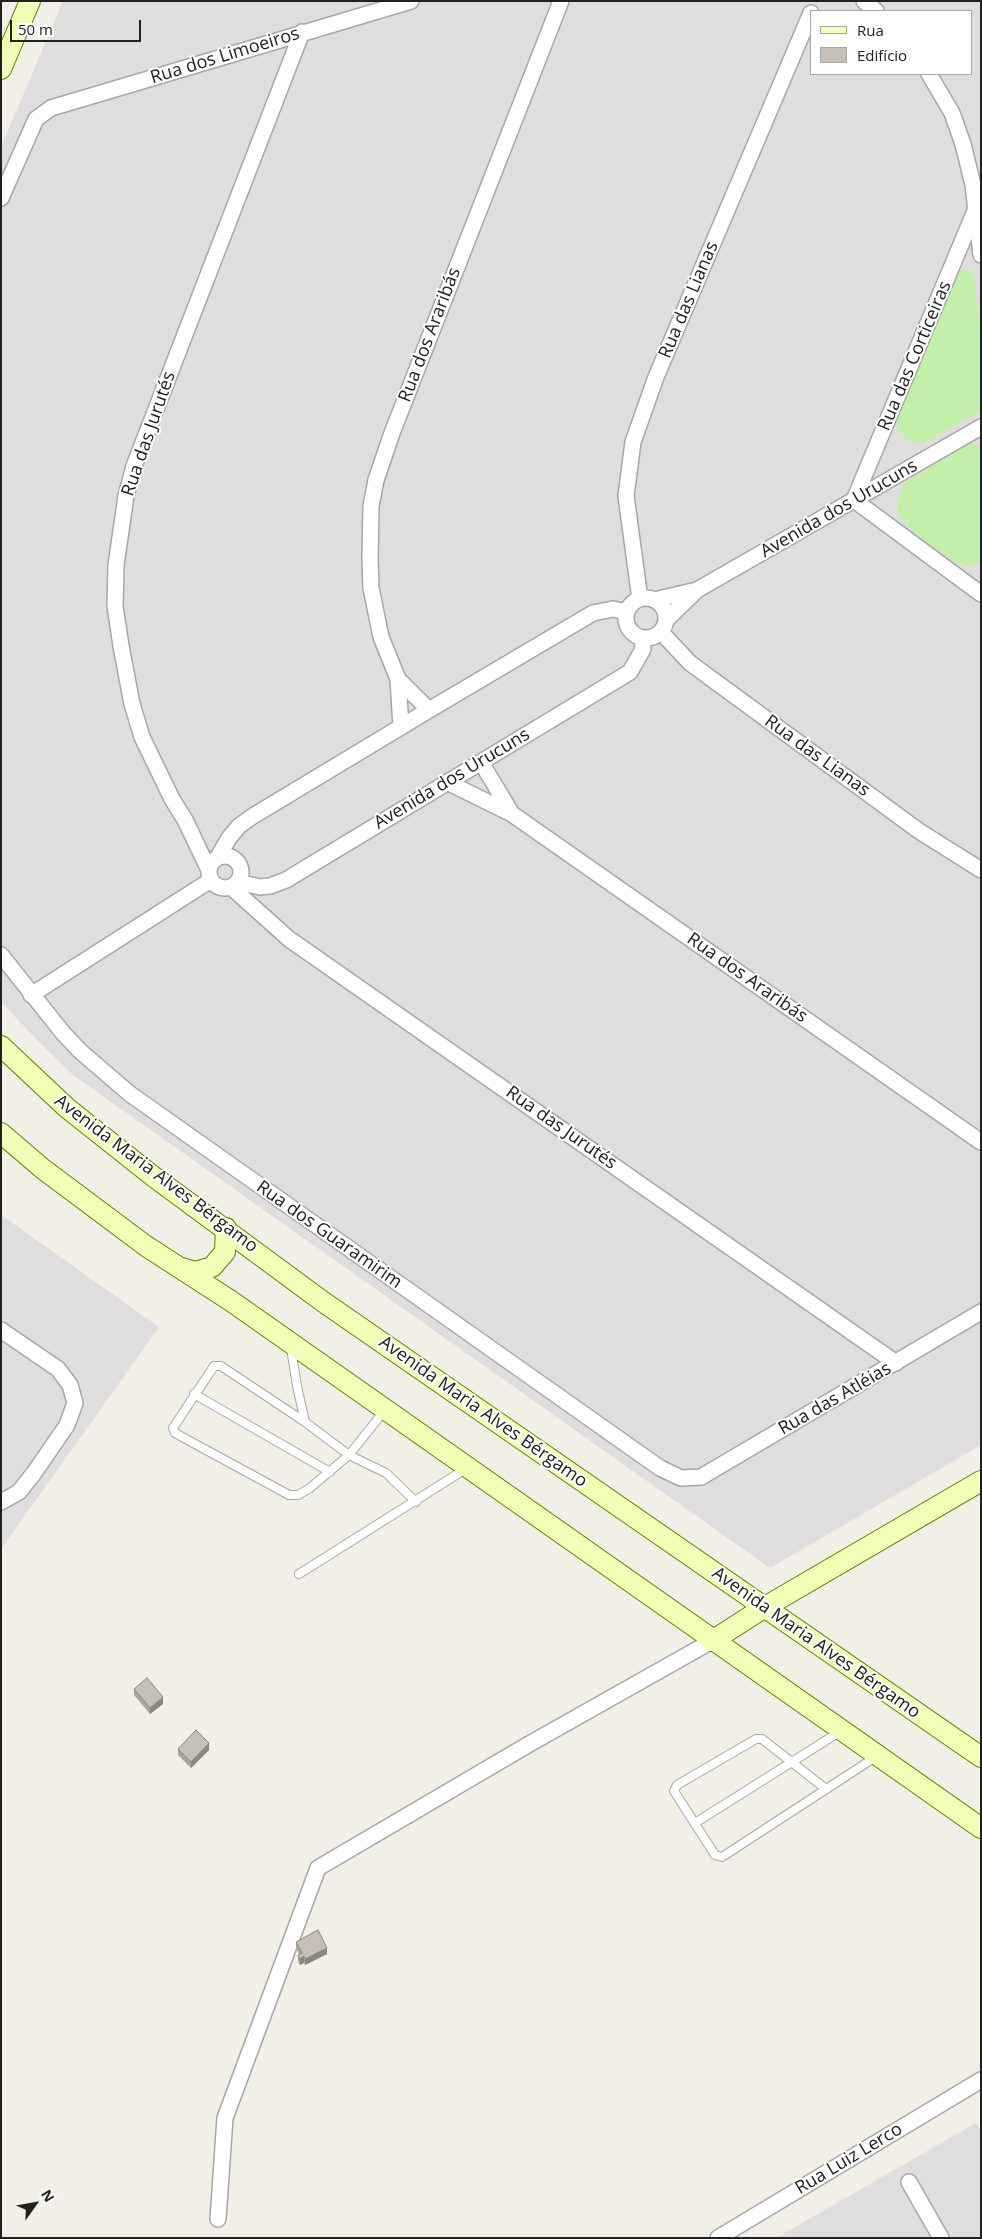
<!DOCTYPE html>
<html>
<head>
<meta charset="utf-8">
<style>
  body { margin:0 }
  #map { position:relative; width:982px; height:2239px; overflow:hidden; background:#f2efe6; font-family:"Open Sans",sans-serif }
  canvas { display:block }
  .frame { position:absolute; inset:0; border:2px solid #202020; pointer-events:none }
  .legend { position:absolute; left:810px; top:10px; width:162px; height:65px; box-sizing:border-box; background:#fff; border:1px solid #a6a6a6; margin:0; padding:6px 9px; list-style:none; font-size:15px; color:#202020 }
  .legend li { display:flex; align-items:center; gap:10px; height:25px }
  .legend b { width:25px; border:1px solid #a6a6a6 }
  .north { position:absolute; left:10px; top:2179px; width:50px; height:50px; -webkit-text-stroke:4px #fff; paint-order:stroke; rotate:58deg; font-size:14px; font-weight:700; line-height:20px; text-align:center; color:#202020 }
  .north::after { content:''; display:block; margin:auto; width:18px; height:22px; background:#202020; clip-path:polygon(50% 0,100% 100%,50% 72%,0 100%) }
  .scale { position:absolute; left:10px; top:20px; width:131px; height:22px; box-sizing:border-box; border:2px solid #202020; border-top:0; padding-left:6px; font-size:15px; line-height:18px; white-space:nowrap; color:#202020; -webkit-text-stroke:4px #fff; paint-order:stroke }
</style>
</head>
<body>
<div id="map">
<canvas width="982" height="2239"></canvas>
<div class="frame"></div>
<ul class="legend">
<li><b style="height:6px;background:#f2ffb7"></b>Rua</li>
<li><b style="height:14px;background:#c6bfb5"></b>Edifício</li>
</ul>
<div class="north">N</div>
<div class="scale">50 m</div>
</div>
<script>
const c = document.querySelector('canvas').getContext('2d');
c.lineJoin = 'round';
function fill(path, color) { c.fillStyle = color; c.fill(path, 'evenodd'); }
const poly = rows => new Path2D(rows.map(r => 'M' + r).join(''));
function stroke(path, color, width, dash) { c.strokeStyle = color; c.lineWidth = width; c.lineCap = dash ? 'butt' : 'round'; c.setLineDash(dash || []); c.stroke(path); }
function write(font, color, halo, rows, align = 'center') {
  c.font = font + ' "Open Sans",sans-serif'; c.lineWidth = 4; c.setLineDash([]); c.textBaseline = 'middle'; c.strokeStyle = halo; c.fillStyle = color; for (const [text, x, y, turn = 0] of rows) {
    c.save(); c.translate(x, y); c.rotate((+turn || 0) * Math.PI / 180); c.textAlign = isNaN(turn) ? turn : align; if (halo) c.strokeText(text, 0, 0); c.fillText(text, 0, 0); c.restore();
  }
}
fill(poly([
  [63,1,981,1,981,1445,770,1568,73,1075,38,1041,1,1002,1,147],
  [811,11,971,11,971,74,811,74],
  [1,1215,159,1327,1,1549],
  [976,2123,981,2130,981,2238,776,2238]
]), '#dfdddd');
fill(poly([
  [964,269,971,270,974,277,981,331,981,410,929,441,913,443,906,439,897,428,898,411,956,275],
  [971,444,981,445,981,563,969,566,957,563,916,534,899,517,897,508,902,486,906,482,965,445]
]), '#c2efa9');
const lane = poly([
  [291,1348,297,1386,305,1422],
  [194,1394,330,1472],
  [385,1410,349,1455,310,1488,298,1495,289,1495,175,1433,173,1428,214,1366,221,1366,305,1422,349,1455,386,1473,416,1502],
  [299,1574,467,1468],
  [826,1789,762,1739,756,1739,677,1785,674,1791,715,1855,722,1857,877,1756],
  [695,1823,841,1731]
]);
const street = poly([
  [864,1,876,11],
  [929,74,952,113,963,144,973,185,981,255],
  [1,198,36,119,51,108,411,1],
  [854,500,975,211],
  [854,500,981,594],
  '626 618a20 20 0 1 1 40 0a20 20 0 1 1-40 0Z',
  [640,599,626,496,633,442,656,377,811,13],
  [654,600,697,590],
  [666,620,697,590,981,427],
  [661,632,690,663,919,831,981,870],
  [398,679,429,710],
  [401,727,398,679,381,637,371,588,370,559,371,506,376,480,392,433,561,1],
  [481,762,512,814],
  [447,782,512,814,981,1142],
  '209 872a16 16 0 1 1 32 0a16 16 0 1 1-32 0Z',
  [218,857,229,838,239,826,253,816,429,710,593,613,613,609,627,612],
  [209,870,185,820,172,799,142,737,132,704,121,646,115,606,116,565,126,496,134,466,302,32],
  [238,882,260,887,270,886,286,880,630,672,643,649,642,638],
  [231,887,289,939,896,1363],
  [1,955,63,1033,80,1051,130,1094,660,1468,681,1478,701,1477,981,1312],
  [31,995,211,880],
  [1,1330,58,1369,70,1385,75,1403,67,1425,34,1473,19,1492,1,1502],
  [909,2182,941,2238],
  [218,2219,225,2118,318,1868,531,1743,712,1641],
  [718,2238,981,2080]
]);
const secondary = poly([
  [1,69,30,1],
  [1,1046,67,1108,154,1177,322,1301,981,1757],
  [1,1133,43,1169,146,1246,231,1301,981,1828],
  [182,1268,195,1272,212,1267,225,1252,226,1228],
  [712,1641,765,1607,981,1481]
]);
stroke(lane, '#a7a7a7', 10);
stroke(street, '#a7a7a7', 18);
stroke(secondary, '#617f00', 22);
stroke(lane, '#fff', 8);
stroke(street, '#fff', 15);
stroke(secondary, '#f2ffb7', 20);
fill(poly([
  [134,1689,163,1704,150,1714,134,1695],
  [178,1749,209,1750,191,1768,178,1755],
  [296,1942,327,1954,305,1965,304,1963,300,1965,298,1961,298,1955,300,1955,296,1948]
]), '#aaa49c');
fill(poly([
  [163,1697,163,1704,150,1714,150,1708],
  [209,1743,209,1750,191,1768,191,1762],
  [327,1948,327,1954,305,1965,305,1959],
  [304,1956,304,1963,300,1965,300,1959]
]), '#8b867f');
const building = poly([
  [147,1678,163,1697,150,1708,134,1689,147,1678],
  [196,1730,209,1743,191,1762,178,1749,196,1730],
  [318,1930,327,1948,305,1959,304,1956,300,1959,298,1955,302,1953,296,1942,318,1930]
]);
fill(building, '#c6bfb5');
stroke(building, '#8b867f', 1);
write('18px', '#202020', '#fff', [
  ["Rua dos Limoeiros",225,56,-17],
  ["Rua das Lianas",689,300,-67],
  ["Rua dos Araribás",430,335,-69],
  ["Rua das Corticeiras",915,356,-67],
  ["Rua das Jurutés",149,434,-71],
  ["Avenida dos Urucuns",839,509,-30],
  ["Rua das Lianas",817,756,36],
  ["Avenida dos Urucuns",452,779,-31],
  ["Rua dos Araribás",747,978,35],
  ["Rua das Jurutés",561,1128,35],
  ["Avenida Maria Alves Bérgamo",156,1174,37],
  ["Rua dos Guaramirim",329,1235,35],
  ["Rua das Atléias",835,1399,-30],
  ["Avenida Maria Alves Bérgamo",483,1412,35],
  ["Avenida Maria Alves Bérgamo",816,1643,35],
  ["Rua Luiz Lerco",849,2159,-31]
]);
</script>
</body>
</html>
